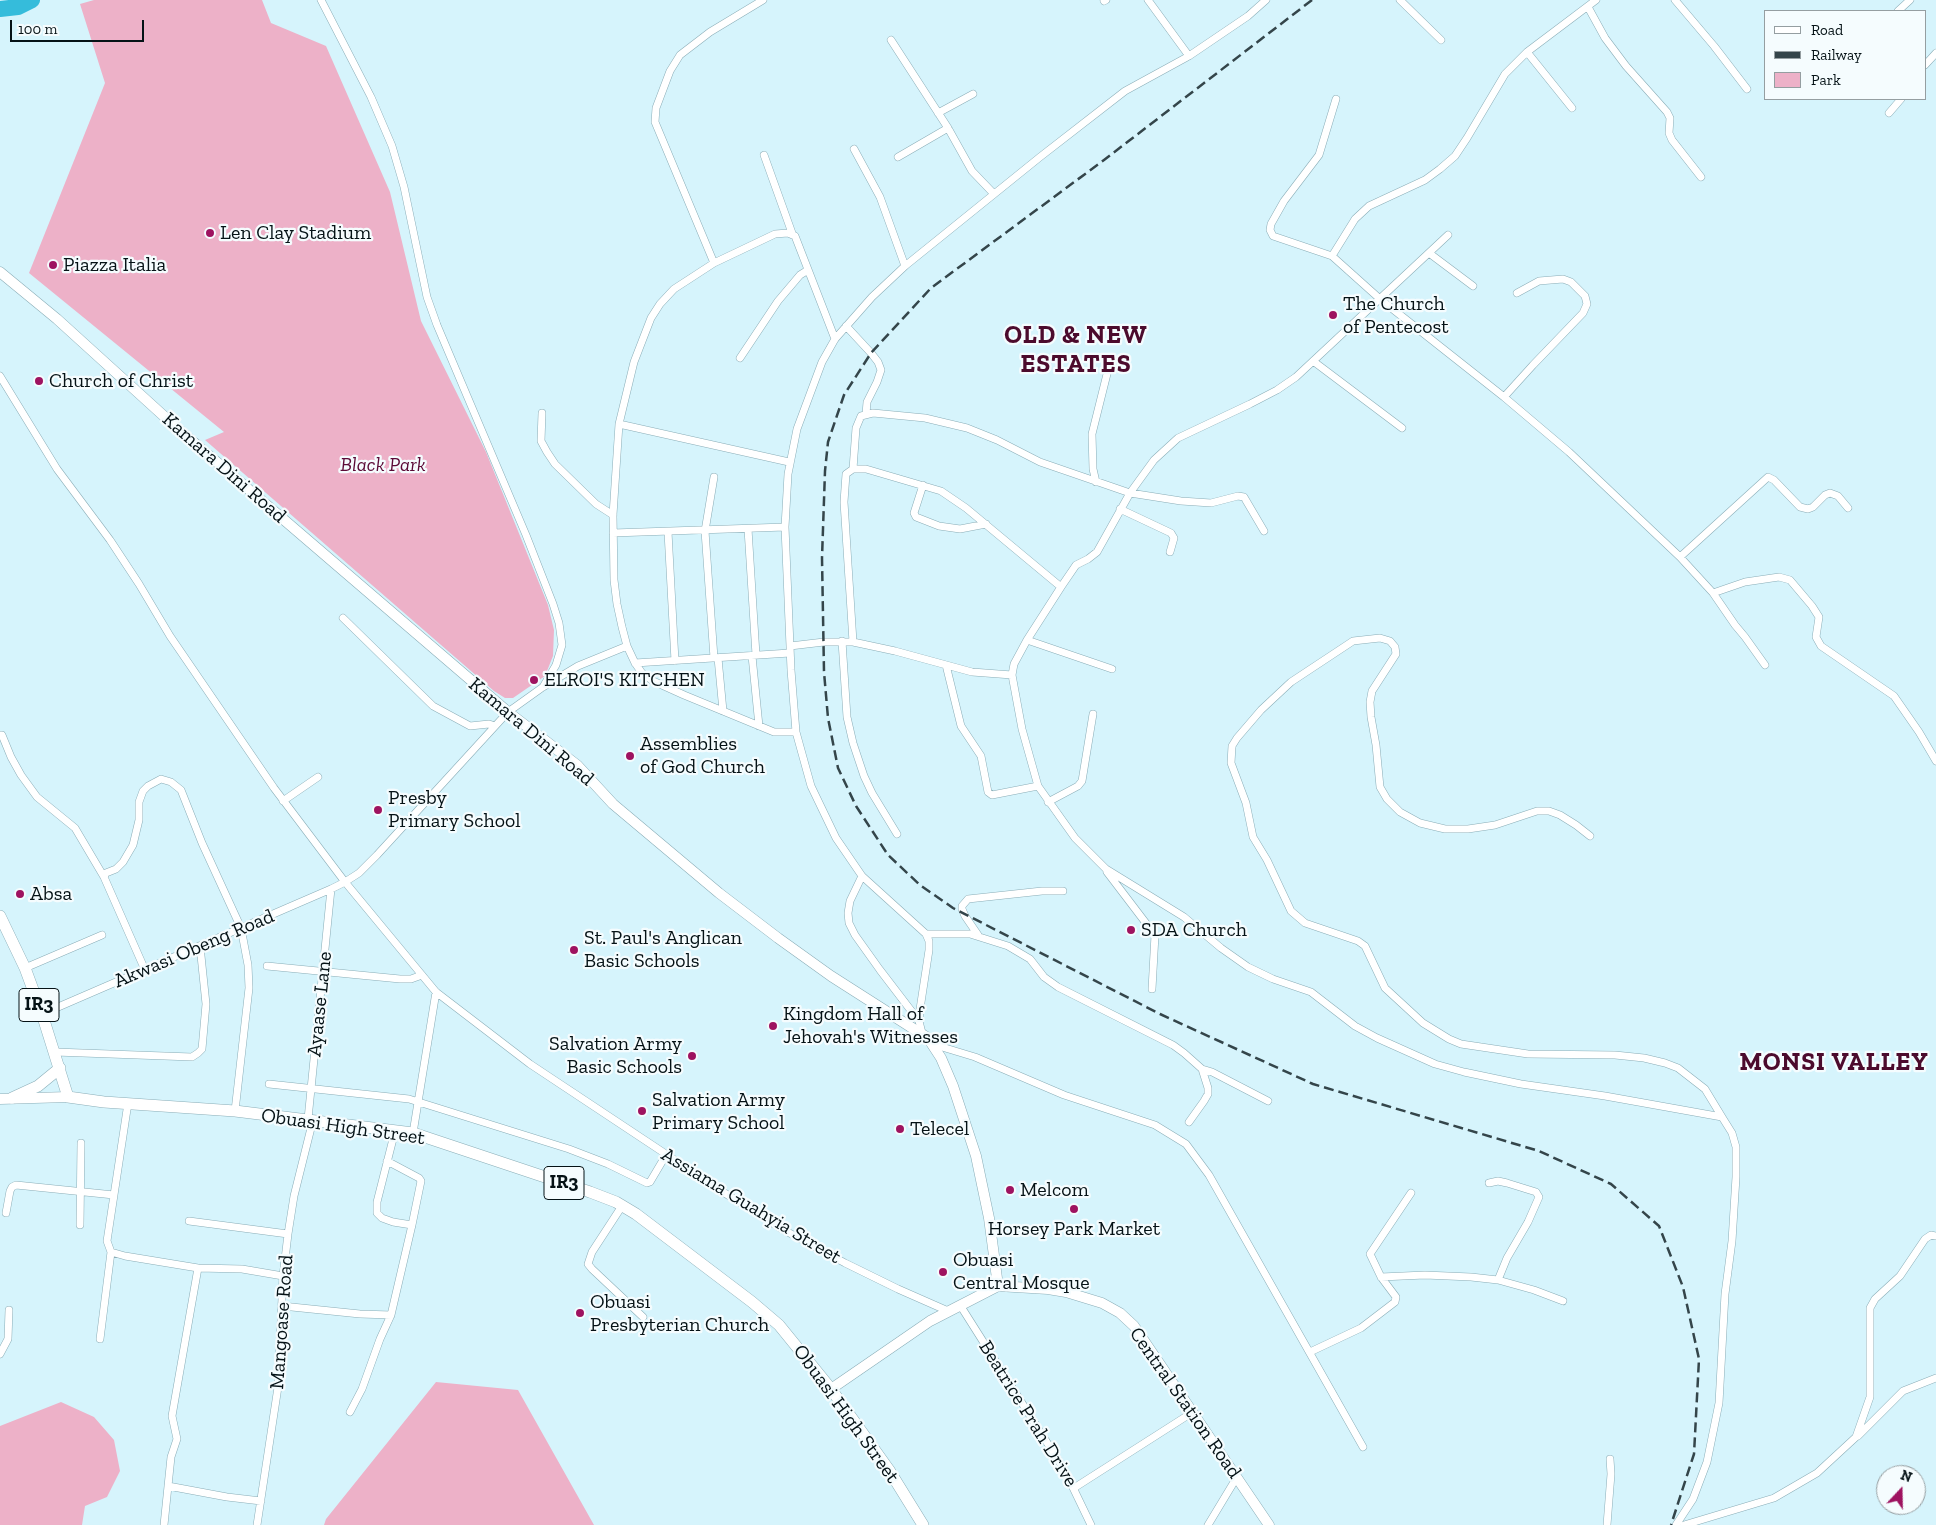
<!DOCTYPE html>
<html>
<head>
<meta charset="utf-8">
<style>
  body { margin:0 }
  #map { position:relative; width:1936px; height:1525px; overflow:hidden; background:#d6f4fc; font-family:"Zilla Slab",serif }
  canvas { display:block }
  .legend { position:absolute; left:1764px; top:10px; width:162px; height:90px; box-sizing:border-box; background:#f5fcfe; border:1px solid #959ea1; margin:0; padding:6px 9px; list-style:none; font-size:15px; color:#051216 }
  .legend li { display:flex; align-items:center; gap:10px; height:25px }
  .legend b { width:25px; border:1px solid #959ea1 }
  .north { position:absolute; left:1876px; top:1465px; width:50px; height:50px; box-sizing:border-box; background:#f5fcfe; border:1px solid #959ea1; border-radius:50%; rotate:21deg; font-size:14px; font-weight:700; line-height:20px; text-align:center; color:#051216 }
  .north::after { content:''; display:block; margin:auto; width:18px; height:22px; background:#9e1360; clip-path:polygon(50% 0,100% 100%,50% 72%,0 100%) }
  .scale { position:absolute; left:10px; top:20px; width:134px; height:22px; box-sizing:border-box; border:2px solid #051216; border-top:0; padding-left:6px; font-size:15px; line-height:18px; white-space:nowrap; color:#051216; -webkit-text-stroke:4px #f5fcfe; paint-order:stroke }
</style>
</head>
<body>
<div id="map">
<canvas width="1936" height="1525"></canvas>
<ul class="legend">
<li><b style="height:6px;background:#fff"></b>Road</li>
<li><b style="height:6px;background:#34454a"></b>Railway</li>
<li><b style="height:14px;background:#edb1c8"></b>Park</li>
</ul>
<div class="north">N</div>
<div class="scale">100 m</div>
</div>
<script>
const c = document.querySelector('canvas').getContext('2d');
c.lineJoin = 'round';
function fill(path, color) { c.fillStyle = color; c.fill(path, 'evenodd'); }
const poly = rows => new Path2D(rows.map(r => 'M' + r).join(''));
function stroke(path, color, width, dash) { c.strokeStyle = color; c.lineWidth = width; c.lineCap = dash ? 'butt' : 'round'; c.setLineDash(dash || []); c.stroke(path); }
function write(font, color, halo, rows, align = 'center') {
  c.font = font + ' "Zilla Slab",serif'; c.lineWidth = 4.5; c.setLineDash([]); c.textBaseline = 'middle'; c.strokeStyle = halo; c.fillStyle = color; for (const [text, x, y, turn = 0] of rows) {
    c.save(); c.translate(x, y); c.rotate((+turn || 0) * Math.PI / 180); c.textAlign = isNaN(turn) ? turn : align; if (halo) c.strokeText(text, 0, 0); c.fillText(text, 0, 0); c.restore();
  }
}
fill(poly([
  [94,0,262,0,271,23,326,46,390,192,421,321,486,452,548,605,554,630,553,656,545,676,513,698,505,698,494,691,205,440,224,432,29,273,105,83,80,4],
  [436,1382,518,1390,594,1525,324,1525,326,1519],
  [61,1402,94,1417,114,1440,120,1471,107,1497,85,1506,82,1525,0,1525,0,1426]
]), '#edb1c8');
stroke(poly([
  [0,9,18,7,32,0]
]), '#35bcdb', 16);
const street = poly([
  [321,0,371,97,392,146,404,187,427,297,437,325,526,535,553,604,559,623,562,645,556,665,543,687],
  [1148,0,1189,56],
  [1400,0,1441,40],
  [1675,0,1714,46,1747,89],
  [1104,1,1106,0],
  [1588,7,1605,38,1626,66,1667,112,1670,118,1669,133,1672,140,1701,177],
  [1898,11,1910,0],
  [891,40,948,128],
  [1527,52,1572,108],
  [1925,65,1936,53],
  [1336,99,1319,155,1284,201,1271,224,1270,230,1273,236,1332,256,1380,299,1504,397,1569,452,1680,557,1713,593,1745,582,1779,577,1790,580,1812,606,1819,617,1816,637,1821,646,1894,696,1919,732,1936,761],
  [938,113,973,94],
  [1889,113,1901,99],
  [854,149,880,197,905,266],
  [764,155,792,233],
  [898,157,948,128,972,171,994,194],
  [1448,235,1296,377,1277,390,1250,404,1178,438,1154,460,1130,493,1097,552,1088,559,1076,565,1061,587,1027,640,1014,664,1012,675,1022,729,1038,786,1075,838,1106,869,1184,917,1221,948,1248,967,1273,979,1311,992,1355,1026,1377,1038,1435,1064,1464,1072,1521,1084,1605,1096,1722,1117,1732,1133,1736,1147,1736,1177,1732,1241,1725,1294,1719,1403,1707,1462,1693,1499,1676,1525],
  [1429,253,1473,286],
  [1332,256,1355,219,1369,206,1425,180,1440,169,1455,156,1467,138,1505,74,1527,52,1596,0],
  [714,263,655,122,656,108,670,71,680,55,710,32,763,0],
  [846,326,871,353,878,362,881,370,877,382,867,402,866,414],
  [740,358,778,301,800,275,808,270],
  [1313,361,1402,428],
  [0,376,57,469,110,540,139,584,170,636,274,788,345,882,436,992,530,1064,723,1192,782,1229,845,1263,898,1289,948,1311],
  [1504,397,1533,365,1583,313,1587,304,1585,296,1571,282,1563,279,1539,281,1517,293],
  [542,413,541,441,547,452,555,464,596,504,613,515],
  [619,424,789,462],
  [853,469,856,428,861,416,873,413,925,418,967,428,997,440,1040,462,1130,493,1181,501,1211,503,1238,496,1244,497,1264,531],
  [714,477,705,531,714,658],
  [1096,482,1093,469,1092,434,1111,358],
  [923,485,914,513,916,517,939,526,960,529,986,524],
  [1120,509,1171,533,1174,538,1170,552],
  [748,529,756,655],
  [668,532,675,661],
  [613,533,785,527],
  [1680,557,1768,477,1774,480,1800,507,1808,509,1813,507,1825,495,1830,493,1838,496,1848,508],
  [1713,593,1735,625,1745,637,1765,665],
  [343,618,433,706,470,726,489,724,495,726],
  [1027,640,1112,669],
  [842,641,847,717,853,743,864,776,872,793,897,834],
  [853,642,844,502,846,474,853,469,866,469,941,491,966,508,1061,587],
  [790,646,824,642,853,642,895,651,972,672,1012,675],
  [752,656,759,726],
  [718,658,723,711],
  [635,663,790,653],
  [946,665,961,726,981,756,988,792,992,795,1038,786],
  [796,732,774,732,684,695,653,681,642,673,635,663,627,646,622,627,617,604,614,580,613,515,619,424,634,362,651,318,660,304,674,289,714,263,775,234,788,233,795,236,835,339],
  [0,735,2,735,11,757,21,775,37,797,75,828,104,877],
  [283,801,318,777],
  [1048,802,1078,786,1082,781,1093,714],
  [1590,836,1576,825,1560,815,1549,811,1537,811,1495,825,1468,829,1445,829,1420,823,1400,812,1387,799,1380,787,1376,745,1371,717,1370,702,1372,691,1396,654,1395,647,1390,641,1380,638,1353,641,1291,682,1261,710,1237,738,1232,746,1231,763,1246,803,1253,837,1267,860,1291,911,1305,923,1358,941,1365,946,1385,988,1423,1023,1449,1039,1461,1044,1528,1054,1615,1055,1644,1058,1665,1063,1678,1068,1705,1089,1722,1117],
  [1107,872,1155,935,1152,989],
  [862,876,850,901,848,913,849,923,855,935,880,970,919,1021],
  [926,934,970,934,1008,946,1030,959,1044,977,1058,987,1173,1045,1184,1053,1202,1069,1208,1088,1208,1094,1204,1101,1189,1122],
  [978,935,965,916,962,909,962,906,968,899,1042,891,1063,891],
  [267,966,400,979,411,979,422,975],
  [25,968,102,935],
  [145,970,104,877,106,873,116,869,123,862,133,845,139,820,139,802,143,791,148,786,161,779,171,782,181,790,202,843,241,928,248,965,249,988,235,1111],
  [42,1014,331,889,345,882,359,873,377,855,508,712,543,687,578,666,627,646],
  [922,1033,919,1021,920,1009,929,950,929,941,926,934,862,876,836,838,811,786,796,732,791,670,785,527,788,474,797,429,822,362,835,339,872,297,905,266,1040,157,1125,91,1189,56,1248,16,1266,0],
  [932,1044,975,1057,1064,1095,1155,1125,1186,1144,1209,1175,1363,1447],
  [55,1052,192,1057,198,1053,202,1049,206,1004,200,946],
  [1202,1069,1212,1072,1268,1101],
  [269,1084,409,1099,569,1149,608,1164,647,1183,650,1182,666,1155],
  [128,1103,107,1241,111,1252,125,1256,198,1268,242,1269,283,1276],
  [308,1119,331,889],
  [413,1133,436,992],
  [387,1161,419,1178,421,1181,412,1225],
  [1489,1183,1498,1181,1507,1183,1536,1192,1539,1197,1528,1222,1507,1258,1498,1280],
  [622,1206,592,1252,588,1264,592,1269,643,1317],
  [6,1213,10,1191,12,1187,16,1185,114,1195],
  [189,1221,288,1234],
  [80,1225,81,1143],
  [1381,1277,1425,1275,1471,1277,1498,1280,1534,1290,1563,1301],
  [960,1305,1065,1471,1091,1525],
  [282,1306,360,1314,391,1315],
  [100,1339,111,1252],
  [1310,1352,1361,1328,1395,1302,1396,1297,1381,1277,1370,1254,1411,1193],
  [0,1354,8,1339,9,1310],
  [350,1412,362,1389,380,1339,391,1315,412,1225,393,1222,382,1218,377,1213,377,1202,395,1131],
  [1858,1436,1903,1391,1936,1378],
  [168,1486,227,1497,261,1501],
  [1074,1488,1193,1412],
  [164,1525,171,1457,177,1439,172,1416,198,1268],
  [257,1525,278,1387,283,1276,288,1234,294,1196,313,1120],
  [1208,1525,1237,1477],
  [1607,1525,1611,1474,1610,1459],
  [1684,1525,1774,1498,1817,1473,1856,1437,1870,1397,1870,1308,1875,1299,1900,1276,1925,1239,1931,1235,1936,1236]
]);
const secondary = poly([
  [0,272,57,319,177,428,508,712,577,765,613,804,719,893,778,938,831,976,928,1038,941,1058,953,1086,976,1156,989,1218,998,1286],
  [0,1099,68,1097],
  [831,1389,930,1321,998,1286,1048,1289,1066,1292,1102,1303,1120,1313,1134,1326,1269,1525]
]);
const primary = poly([
  [0,916,25,968,42,1014,68,1097,104,1102,235,1111,413,1133,590,1192,616,1202,636,1214,752,1302,779,1325,831,1389,889,1470,923,1525],
  [12,1098,38,1086,60,1068]
]);
stroke(street, '#8aadb7', 8);
stroke(secondary, '#8aadb7', 11);
stroke(primary, '#8aadb7', 12);
stroke(street, '#fff', 7);
stroke(secondary, '#fff', 10);
stroke(primary, '#fff', 11);
stroke(poly([
  [1312,0,1104,160,931,288,871,353,844,395,828,442,825,471,822,558,824,672,828,718,838,768,856,806,888,855,920,885,953,908,1160,1014,1313,1084,1539,1151,1611,1184,1659,1226,1683,1287,1699,1359,1694,1454,1671,1525]
]), '#34454a', 2.5, [10, 5]);
for (const [x, y, r, color] of [
  [210,233,5,"#9e1360"],
  [53,265,5,"#9e1360"],
  [1333,315,5,"#9e1360"],
  [39,381,5,"#9e1360"],
  [534,680,5,"#9e1360"],
  [630,756,5,"#9e1360"],
  [378,810,5,"#9e1360"],
  [20,894,5,"#9e1360"],
  [1131,930,5,"#9e1360"],
  [574,950,5,"#9e1360"],
  [773,1026,5,"#9e1360"],
  [692,1056,5,"#9e1360"],
  [642,1111,5,"#9e1360"],
  [900,1129,5,"#9e1360"],
  [1010,1190,5,"#9e1360"],
  [1074,1209,5,"#9e1360"],
  [943,1272,5,"#9e1360"],
  [580,1313,5,"#9e1360"]
]) { const dot = new Path2D(); dot.arc(x, y, r, 0, 2 * Math.PI); c.fillStyle = color; c.fill(dot); stroke(dot, '#f5fcfe', 2); }
for (const [x, y, w] of [
  [39,1005,40],
  [564,1183,40]
]) { const box = new Path2D(); box.roundRect(x - w / 2, y - 16.5, w, 33, 4); c.fillStyle = '#f5fcfe'; c.fill(box); stroke(box, '#051216', 1); }
write('bold 19px', '#051216', null, [
  ["IR3",39,1005],
  ["IR3",564,1183]
]);
write('20px', '#051216', '#f5fcfe', [
  ["Len Clay Stadium",220,233],
  ["Piazza Italia",63,265],
  ["The Church",1343,304],
  ["of Pentecost",1343,327],
  ["Church of Christ",49,381],
  ["ELROI'S KITCHEN",544,680],
  ["Assemblies",640,744],
  ["of God Church",640,767],
  ["Presby",388,798],
  ["Primary School",388,821],
  ["Absa",30,894],
  ["SDA Church",1141,930],
  ["St. Paul's Anglican",584,938],
  ["Basic Schools",584,961],
  ["Kingdom Hall of",783,1014],
  ["Jehovah's Witnesses",783,1037],
  ["Salvation Army",682,1044,"right"],
  ["Basic Schools",682,1067,"right"],
  ["Salvation Army",652,1100],
  ["Primary School",652,1123],
  ["Telecel",910,1129],
  ["Melcom",1020,1190],
  ["Horsey Park Market",1074,1229,"center"],
  ["Obuasi",953,1260],
  ["Central Mosque",953,1283],
  ["Obuasi",590,1302],
  ["Presbyterian Church",590,1325]
], 'left');
write('italic 20px', '#5b0936', '#f5fcfe', [
  ["Black Park",383,465]
]);
write('20px', '#051216', '#f5fcfe', [
  ["Kamara Dini Road",224,468,41],
  ["Kamara Dini Road",531,732,40],
  ["Akwasi Obeng Road",194,949,-23],
  ["Ayaase Lane",320,1004,-84],
  ["Obuasi High Street",343,1127,8],
  ["Assiama Guahyia Street",751,1206,31],
  ["Mangoase Road",282,1322,-86],
  ["Central Station Road",1185,1403,55],
  ["Obuasi High Street",846,1414,54],
  ["Beatrice Prah Drive",1028,1414,58]
]);
c.letterSpacing = '1px';
write('bold 25px', '#4c0b2d', '#f5fcfe', [
  ["OLD & NEW",1076,336],
  ["ESTATES",1076,365],
  ["MONSI VALLEY",1834,1063]
]);
c.letterSpacing = '0px';
</script>
</body>
</html>
